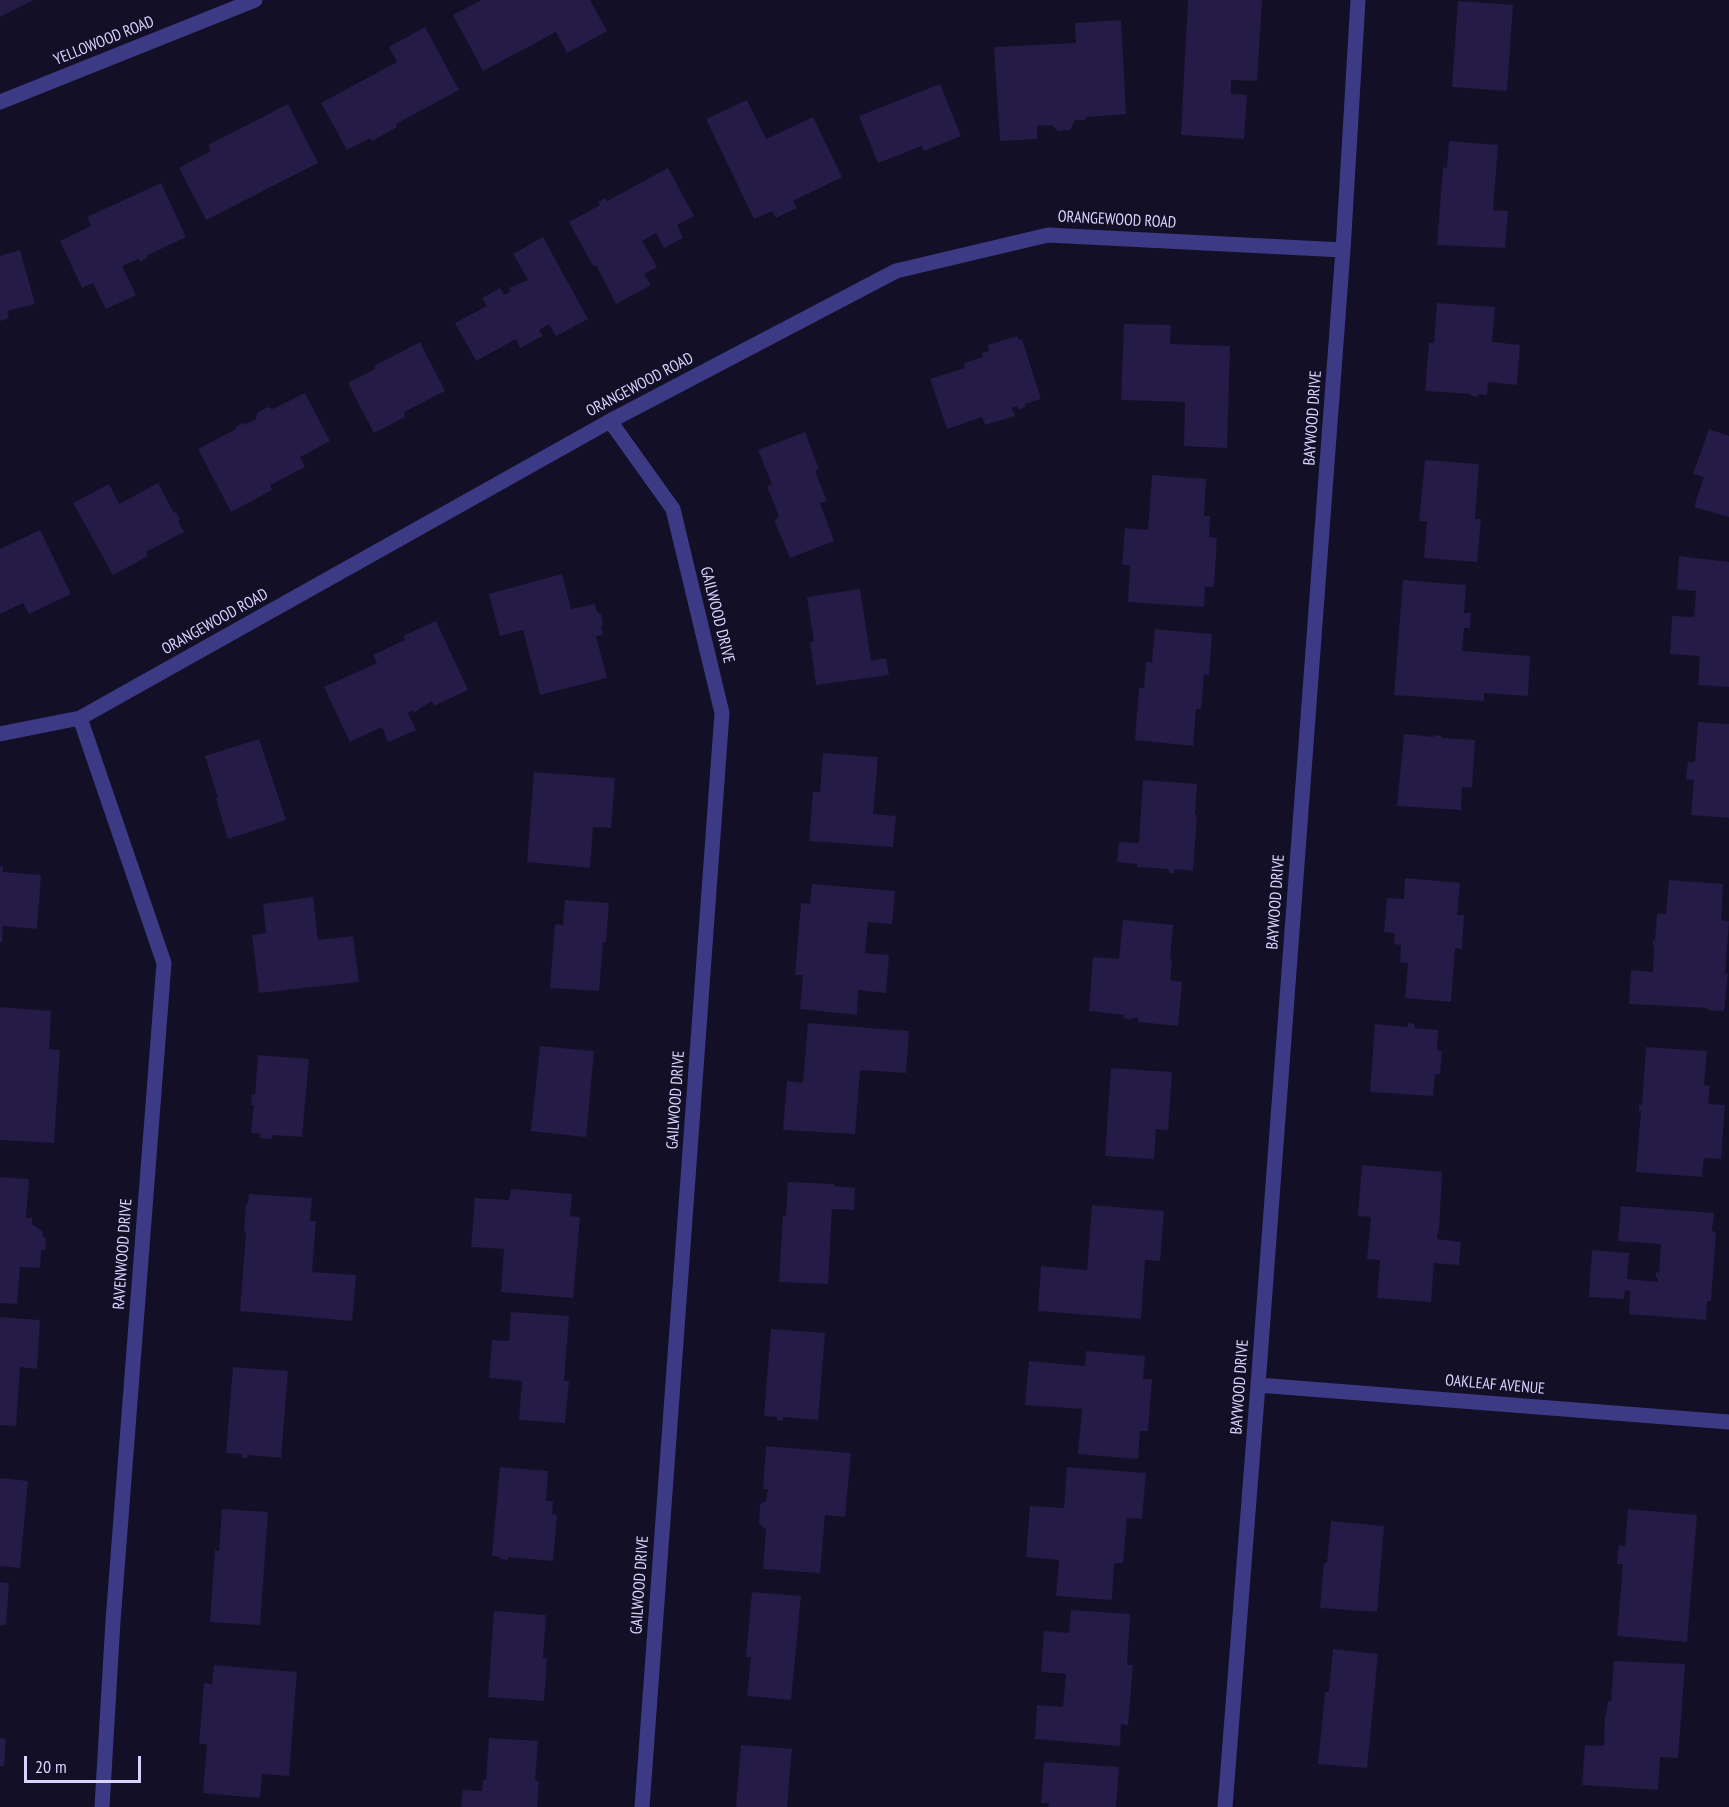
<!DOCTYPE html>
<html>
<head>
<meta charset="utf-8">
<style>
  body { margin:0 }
  #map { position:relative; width:1729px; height:1807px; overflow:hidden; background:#130f26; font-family:"PT Sans Narrow",sans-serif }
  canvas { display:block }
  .scale { position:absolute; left:24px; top:1756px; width:117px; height:27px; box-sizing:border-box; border:3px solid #d9d4ff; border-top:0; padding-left:8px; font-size:18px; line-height:21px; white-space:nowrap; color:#d9d4ff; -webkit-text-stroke:4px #130f26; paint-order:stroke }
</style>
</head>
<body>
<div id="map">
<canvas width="1729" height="1807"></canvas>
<div class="scale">20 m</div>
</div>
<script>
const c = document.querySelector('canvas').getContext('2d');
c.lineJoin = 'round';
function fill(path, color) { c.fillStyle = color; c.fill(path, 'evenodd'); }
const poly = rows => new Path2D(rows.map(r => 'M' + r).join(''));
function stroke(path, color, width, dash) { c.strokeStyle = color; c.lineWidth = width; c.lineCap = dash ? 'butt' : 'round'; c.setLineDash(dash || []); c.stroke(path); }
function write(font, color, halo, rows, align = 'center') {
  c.font = font + ' "PT Sans Narrow",sans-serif'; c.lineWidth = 5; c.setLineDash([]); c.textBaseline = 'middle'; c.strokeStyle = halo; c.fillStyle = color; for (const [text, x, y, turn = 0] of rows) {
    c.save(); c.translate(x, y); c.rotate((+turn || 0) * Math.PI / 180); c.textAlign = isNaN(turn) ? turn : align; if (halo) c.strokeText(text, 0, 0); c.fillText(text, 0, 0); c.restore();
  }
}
fill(poly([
  [0,0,34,0,0,17],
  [482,0,590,0,607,31,567,53,556,32,483,71,453,15],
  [1188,0,1262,0,1257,81,1231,80,1231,94,1247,95,1244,139,1181,135],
  [1458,1,1513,5,1507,91,1452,87],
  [1121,20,1126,114,1086,117,1086,120,1075,120,1070,130,1058,131,1051,125,1037,126,1037,139,1000,141,994,47,1076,43,1075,23],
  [425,27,459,90,396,124,397,127,372,141,370,138,347,150,321,103,397,62,389,47],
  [940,84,961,136,924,151,922,146,878,163,859,116],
  [747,100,766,139,813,117,842,177,793,201,797,208,776,218,772,211,754,219,706,119],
  [288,104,318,163,206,220,179,168,211,151,208,145],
  [1449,141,1498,145,1493,210,1508,211,1505,248,1437,245,1443,167,1447,168],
  [668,168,694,216,677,225,683,238,664,248,656,233,642,241,657,267,644,274,651,285,616,304,596,265,593,266,569,222,600,205,598,202,606,198,607,201],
  [161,183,186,237,146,256,147,258,140,262,139,259,122,266,136,295,106,309,93,283,82,288,60,241,91,226,87,217],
  [543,237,588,319,556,336,549,324,539,330,543,336,520,348,516,339,476,361,455,323,487,306,482,298,500,288,504,295,511,291,509,288,528,280,513,254],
  [20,250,35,304,7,311,9,318,0,321,0,256],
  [1437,303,1495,307,1492,342,1520,345,1517,385,1488,382,1487,395,1478,394,1478,397,1471,396,1471,394,1425,391,1429,343,1434,343],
  [1124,324,1171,325,1170,344,1230,346,1227,448,1184,446,1185,402,1121,400],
  [1017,336,1019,340,1022,339,1041,399,1025,404,1025,407,1018,410,1017,406,1012,408,1015,416,985,425,982,417,947,429,930,379,965,368,964,363,983,357,982,353,989,351,988,345],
  [420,342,445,391,404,412,405,417,374,433,348,383,375,369,374,366],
  [305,393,330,441,300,457,305,467,270,485,272,490,231,512,198,449,236,429,235,427,242,423,243,425,256,419,257,413,268,407,273,409],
  [1709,429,1729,436,1729,517,1694,507,1704,477,1693,474],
  [805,432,819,469,815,471,827,501,820,503,834,541,790,558,774,520,779,517,767,486,772,484,758,450],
  [1425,460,1479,464,1475,519,1481,519,1477,562,1424,558,1427,522,1419,521],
  [1152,475,1206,479,1204,516,1210,516,1209,537,1217,538,1214,587,1205,587,1204,607,1128,602,1130,565,1122,565,1125,528,1148,530],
  [158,483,174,513,176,512,180,520,178,521,184,532,146,552,148,556,113,575,73,503,109,484,119,504],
  [40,530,71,594,29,614,23,603,0,614,0,549],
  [1679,556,1729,562,1729,687,1698,685,1700,656,1670,654,1672,616,1694,617,1696,591,1677,589],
  [562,574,571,609,595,604,597,612,601,614,603,624,601,628,603,635,596,636,607,678,540,695,523,630,500,636,489,594],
  [1403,580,1466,585,1464,613,1471,613,1470,628,1464,628,1462,651,1530,656,1528,696,1484,693,1484,701,1394,695],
  [860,589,871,661,886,658,889,675,816,685,810,642,814,642,807,597],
  [436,621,468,690,434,706,432,701,413,713,413,710,408,713,416,730,388,742,382,727,350,742,324,687,377,663,373,655,405,640,403,636],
  [1155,629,1212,634,1209,675,1204,674,1201,709,1196,709,1193,746,1135,740,1139,688,1144,688,1146,662,1152,662],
  [1698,722,1729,724,1729,818,1691,815,1694,780,1686,779,1688,762,1695,762],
  [1404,734,1434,737,1434,735,1442,736,1441,738,1475,740,1472,788,1462,787,1461,810,1397,806],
  [259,739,286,820,228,839,216,799,218,798,205,756],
  [823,753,878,757,873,814,896,816,893,847,809,841,813,792,820,792],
  [534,772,615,778,611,828,593,827,590,868,527,862],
  [1143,780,1197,784,1195,815,1197,815,1193,871,1174,869,1174,873,1169,873,1169,869,1137,867,1137,864,1117,862,1119,842,1139,843],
  [0,866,3,866,3,872,41,875,37,929,3,926,2,942,0,942],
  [1405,878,1460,883,1457,915,1464,915,1462,949,1455,948,1451,1002,1405,998,1408,963,1400,962,1401,945,1394,944,1395,933,1384,932,1387,898,1404,899],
  [1669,880,1723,884,1721,920,1729,921,1725,974,1728,974,1724,1011,1707,1010,1708,1008,1629,1004,1631,970,1653,972,1654,947,1653,946,1653,941,1655,941,1657,914,1666,914],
  [812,884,895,891,892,924,868,922,865,953,889,955,886,993,858,990,857,1015,800,1009,803,975,795,975,801,903,810,904],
  [313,897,318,940,353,936,359,982,259,993,252,935,266,933,263,904],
  [565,900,609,903,606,942,603,942,599,991,550,988,555,924,563,925],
  [1123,920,1173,925,1170,959,1172,959,1170,980,1182,982,1178,1026,1138,1022,1138,1018,1131,1018,1131,1020,1124,1018,1124,1015,1089,1011,1093,957,1119,959],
  [0,1007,51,1011,49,1049,60,1050,54,1143,0,1140],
  [808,1023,909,1031,906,1073,860,1070,855,1134,783,1130,787,1081,803,1083],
  [1408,1023,1415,1024,1414,1028,1438,1030,1437,1051,1442,1051,1440,1074,1435,1074,1433,1096,1370,1092,1375,1024,1408,1027],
  [540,1046,594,1051,586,1137,531,1131],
  [1646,1047,1707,1051,1704,1085,1710,1086,1708,1104,1725,1105,1721,1159,1704,1158,1702,1177,1636,1172,1641,1111,1639,1111,1639,1104,1642,1105],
  [258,1055,309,1059,302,1137,272,1135,272,1139,260,1138,261,1134,251,1133,254,1105,251,1105,252,1094,255,1095],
  [1111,1068,1172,1072,1168,1130,1156,1129,1154,1159,1105,1156],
  [1362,1165,1442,1172,1439,1231,1438,1230,1437,1239,1461,1242,1459,1265,1434,1263,1431,1302,1377,1298,1380,1260,1367,1259,1371,1217,1358,1216],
  [0,1177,29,1179,26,1218,32,1218,32,1224,43,1232,43,1237,46,1238,45,1250,41,1250,40,1268,20,1267,17,1304,0,1303],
  [788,1182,834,1184,834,1186,855,1188,854,1210,832,1209,828,1284,779,1282,783,1216,786,1216],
  [511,1189,572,1194,570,1216,580,1217,573,1298,501,1292,504,1249,471,1247,475,1198,509,1200],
  [249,1194,312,1198,310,1221,316,1221,312,1272,356,1275,352,1321,240,1311,246,1233,244,1233,246,1204,248,1204],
  [1092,1205,1164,1211,1160,1261,1145,1260,1141,1319,1038,1311,1041,1266,1087,1270],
  [1621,1206,1714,1213,1712,1231,1716,1232,1711,1301,1707,1301,1706,1320,1629,1314,1630,1291,1625,1290,1624,1299,1589,1297,1592,1250,1629,1253,1627,1279,1658,1282,1658,1278,1656,1278,1656,1272,1659,1273,1661,1244,1618,1241],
  [511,1312,569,1316,564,1381,569,1381,565,1423,519,1420,522,1381,489,1378,492,1340,509,1341],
  [0,1317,40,1320,37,1369,20,1367,16,1426,0,1425],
  [771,1329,825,1333,818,1420,783,1417,783,1421,777,1420,777,1417,764,1416],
  [1086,1351,1145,1356,1143,1379,1152,1379,1148,1431,1140,1431,1138,1459,1078,1454,1082,1409,1025,1405,1029,1361,1085,1366],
  [233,1367,288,1371,281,1458,248,1455,247,1458,242,1458,242,1454,226,1453],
  [766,1446,851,1453,845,1517,825,1515,820,1573,763,1569,766,1530,759,1524,760,1504,766,1501,768,1489,763,1489],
  [500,1467,548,1471,546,1501,553,1501,552,1514,557,1515,553,1561,508,1557,508,1560,500,1559,500,1557,492,1556],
  [1067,1467,1146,1473,1142,1519,1127,1518,1123,1563,1114,1563,1112,1600,1056,1596,1059,1560,1026,1557,1030,1506,1064,1508],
  [0,1478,28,1481,20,1568,0,1566],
  [222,1509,268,1512,260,1625,210,1622,215,1550,219,1551],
  [1628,1509,1697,1515,1687,1642,1617,1636,1623,1564,1617,1564,1619,1545,1625,1546],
  [1331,1521,1384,1526,1377,1612,1320,1608,1324,1563,1327,1563],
  [0,1582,9,1583,6,1625,0,1625],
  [752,1592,801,1596,791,1700,747,1696,751,1657,746,1657],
  [1071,1610,1130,1614,1127,1665,1133,1665,1128,1725,1121,1724,1120,1746,1035,1739,1037,1705,1063,1707,1066,1674,1041,1672,1044,1631,1069,1633],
  [494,1611,546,1615,543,1658,547,1658,544,1701,488,1697],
  [1333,1649,1378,1654,1367,1768,1318,1764,1325,1692,1329,1692],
  [1614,1661,1685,1664,1678,1758,1660,1757,1658,1790,1582,1785,1585,1745,1604,1746,1605,1716,1606,1716,1608,1701,1611,1701],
  [214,1665,297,1672,289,1776,262,1774,260,1798,203,1793,207,1744,199,1744,204,1683,212,1684],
  [0,1738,6,1739,4,1766,0,1766],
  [489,1738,538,1741,535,1781,539,1781,537,1807,461,1807,463,1790,482,1791,483,1780,486,1780],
  [741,1745,792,1749,787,1807,736,1807],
  [1044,1762,1119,1767,1116,1807,1048,1807,1049,1803,1041,1803]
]), '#241b47');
stroke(poly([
  [0,102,255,0],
  [610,421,673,509,722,713,642,1807],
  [80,718,164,963,113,1621,102,1807],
  [0,734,80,718,610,421,896,271,1048,235,1343,250],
  [1258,1385,1729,1422],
  [1225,1807,1258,1385,1343,250,1358,0]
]), '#3d3a85', 15);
write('16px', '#d9d4ff', '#130f26', [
  ["YELLOWOOD ROAD",104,41,-22],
  ["ORANGEWOOD ROAD",1117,220,3],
  ["ORANGEWOOD ROAD",640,385,-28],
  ["BAYWOOD DRIVE",1313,418,-86],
  ["GAILWOOD DRIVE",717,615,76],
  ["ORANGEWOOD ROAD",215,622,-29],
  ["BAYWOOD DRIVE",1276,902,-86],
  ["GAILWOOD DRIVE",676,1100,-86],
  ["RAVENWOOD DRIVE",123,1254,-86],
  ["OAKLEAF AVENUE",1495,1385,5],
  ["BAYWOOD DRIVE",1240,1387,-86],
  ["GAILWOOD DRIVE",640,1585,-86]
]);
</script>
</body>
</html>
